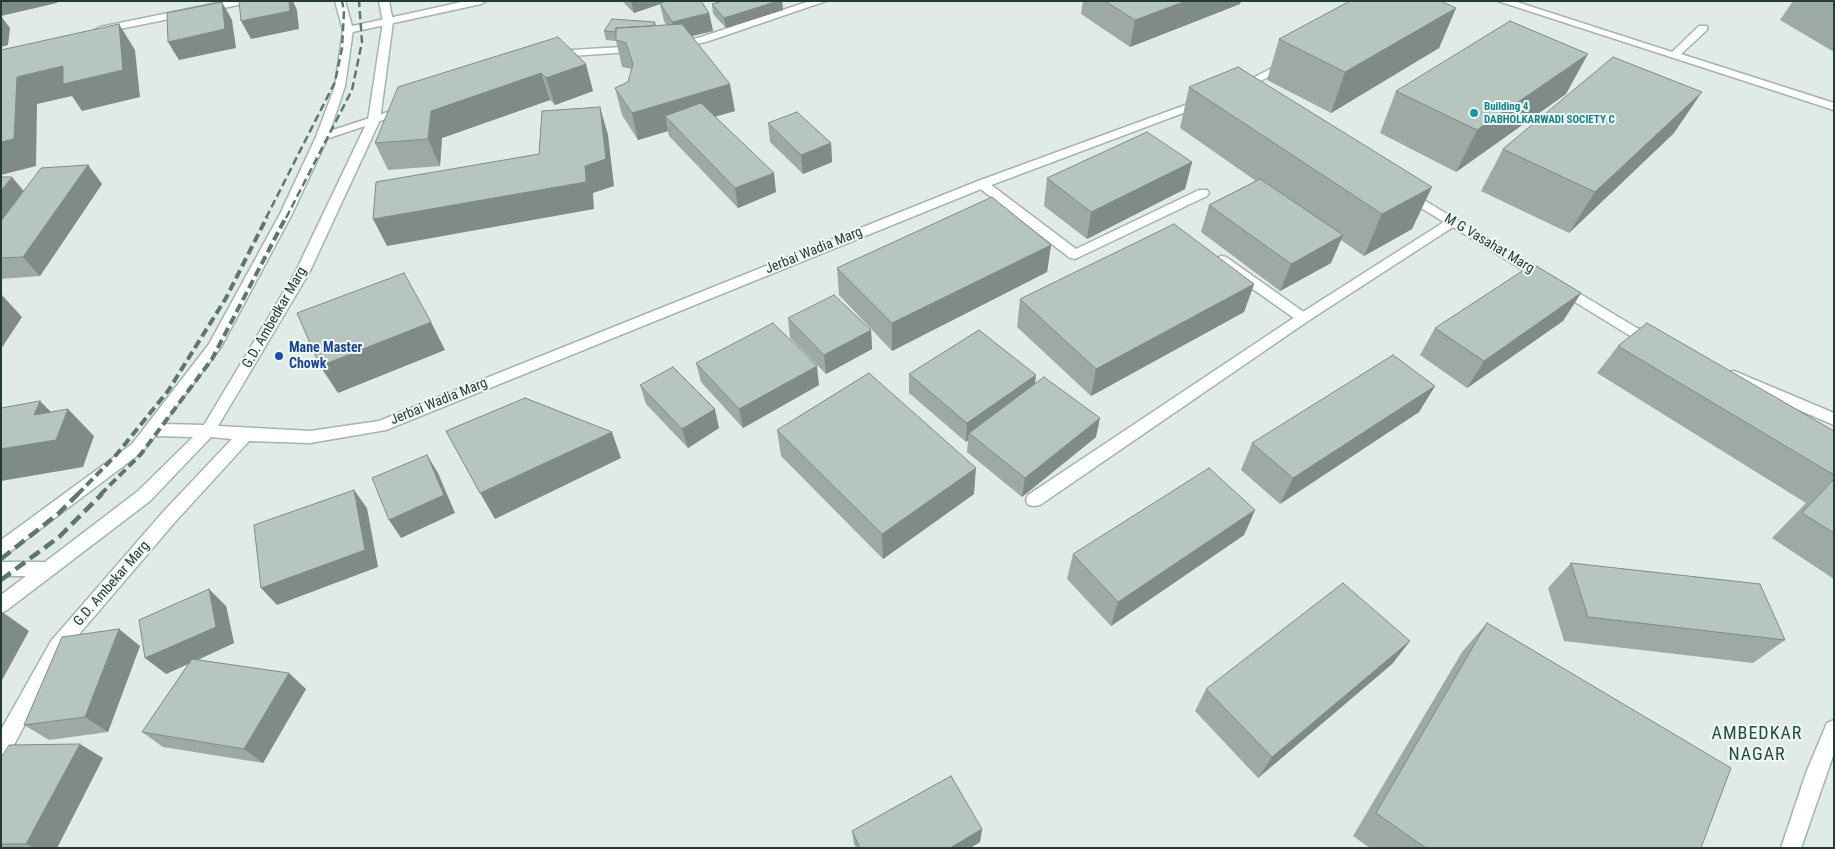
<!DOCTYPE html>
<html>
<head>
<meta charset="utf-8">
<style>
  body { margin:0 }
  #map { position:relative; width:1835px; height:849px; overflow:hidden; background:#e1ebe6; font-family:"Roboto Condensed",sans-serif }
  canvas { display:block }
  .frame { position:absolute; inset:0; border:2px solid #223b33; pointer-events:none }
</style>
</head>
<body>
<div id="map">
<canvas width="1835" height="849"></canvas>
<div class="frame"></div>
</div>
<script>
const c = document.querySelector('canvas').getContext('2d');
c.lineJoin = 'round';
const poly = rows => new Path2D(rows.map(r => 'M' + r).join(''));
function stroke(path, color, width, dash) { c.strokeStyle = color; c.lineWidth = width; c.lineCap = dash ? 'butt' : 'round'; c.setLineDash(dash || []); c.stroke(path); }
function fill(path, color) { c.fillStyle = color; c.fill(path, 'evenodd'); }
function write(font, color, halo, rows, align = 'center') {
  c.font = font + ' "Roboto Condensed",sans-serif'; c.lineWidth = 4; c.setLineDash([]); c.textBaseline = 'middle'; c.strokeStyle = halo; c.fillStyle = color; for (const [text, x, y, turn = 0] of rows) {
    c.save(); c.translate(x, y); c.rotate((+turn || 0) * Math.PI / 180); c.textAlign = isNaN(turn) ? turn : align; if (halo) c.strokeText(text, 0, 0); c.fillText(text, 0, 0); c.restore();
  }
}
const lane = poly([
  [1221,256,1226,257,1308,315,1310,318,1308,321,1298,321,1216,263,1215,260,1221,256],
  [1834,720,1834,753,1801,848,1781,848,1806,773,1827,723,1834,720]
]);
const street = poly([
  [227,1,248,1,243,4,100,33,95,30,100,27,227,1],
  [466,1,486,1,481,4,348,33,343,30,348,27,466,1],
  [810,1,826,1,709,41,677,49,672,46,673,44,701,37,810,1],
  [1498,1,1514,1,1672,52,1699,26,1707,26,1707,30,1681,54,1834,103,1834,110,1498,1],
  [639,46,643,47,644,49,643,51,572,56,555,60,550,57,551,55,572,50,639,46],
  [406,106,412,109,410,111,326,139,322,140,316,137,318,135,406,106],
  [982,180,986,181,1076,249,1199,190,1207,190,1209,193,1207,196,1075,259,1070,258,978,187,976,184,982,180],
  [1407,190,1637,328,1658,337,1660,341,1658,345,1648,345,1627,334,1453,227,1308,321,1040,505,1034,506,1028,505,1026,500,1028,495,1298,315,1444,222,1403,197,1401,194,1403,191,1407,190],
  [1734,371,1834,413,1834,425,1729,380,1727,376,1729,372,1734,371]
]);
const secondary = poly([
  [335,1,345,1,353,30,345,86,328,137,292,214,221,347,163,424,204,425,295,273,368,120,383,22,379,1,389,1,393,22,380,120,309,273,218,426,310,431,379,421,978,181,1199,100,1203,99,1208,102,1207,104,986,187,386,430,310,443,249,441,175,522,63,653,8,756,1,758,1,730,51,641,163,512,232,439,211,437,150,501,7,610,1,613,1,595,26,576,1,576,1,562,45,562,138,491,193,437,155,436,142,452,7,554,1,556,1,540,132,444,209,344,280,214,316,137,335,86,343,30,335,1],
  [1287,60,1292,63,1291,65,1243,90,1235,90,1234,88,1287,60]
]);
stroke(lane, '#a4b3ad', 3);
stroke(street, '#a4b3ad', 3);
stroke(secondary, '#a0b7ad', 3);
fill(lane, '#fff');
fill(street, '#fff');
fill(secondary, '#fff');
stroke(poly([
  [266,218,335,82,342,48,344,11,342,1],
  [286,218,352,90,362,42,359,1]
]), '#5c776e', 2.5, [8, 4]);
stroke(poly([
  [77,495,117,454,168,391,226,298,267,217],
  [100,495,141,454,212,359,286,217]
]), '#5c776e', 4, [9, 4.5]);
stroke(poly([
  [1,559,59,513,78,494],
  [1,580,59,537,102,494]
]), '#5c776e', 4.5, [12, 6]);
fill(poly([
  [622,1,701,1,709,13,713,31,692,36,735,111,715,116,776,192,738,208,669,136,668,131,638,140,622,115,615,88,628,82,632,69,622,67,616,41,606,40,604,31,655,22,656,26,666,25,664,21,660,4,634,13],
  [722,1,782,1,783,10,726,28,713,14,712,4],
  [1083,1,1241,1,1240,4,1130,47,1081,14],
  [1793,1,1834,1,1834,52,1780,20],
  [1456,8,1439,48,1331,113,1267,80,1279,39],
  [558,37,593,91,555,105,550,100,442,138,440,166,388,170,375,143],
  [1189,87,1412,229,1364,256,1341,240,1331,263,1280,291,1201,232,1209,205,1256,181,1180,128],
  [1396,91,1566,94,1456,172,1380,133],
  [768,123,831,143,832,162,803,174,770,142],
  [1674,133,1569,233,1481,191,1503,149],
  [1192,162,1185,189,1087,239,1044,206,1047,178],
  [88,165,102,184,40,276,1,279,1,177,24,191],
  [1051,245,1047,272,892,351,839,295,837,268],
  [1254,284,1244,312,1091,396,1017,327,1020,299],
  [1581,293,1563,321,1467,388,1420,355,1435,328],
  [788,318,871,330,872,349,826,374,790,338],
  [1618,346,1834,431,1834,579,1772,538,1806,503,1597,373],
  [696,363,819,385,743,428,701,382],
  [909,374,1035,383,1096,437,1022,497,967,452,968,440,966,442,909,393],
  [640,385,719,428,688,448,646,404],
  [1435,386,1419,412,1280,504,1241,470,1252,443],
  [777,430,974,494,883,559,781,456],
  [1255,510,1244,535,1111,626,1067,579,1073,554],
  [1571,563,1785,640,1753,663,1564,641,1548,588],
  [226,606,234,643,198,660,306,689,263,763,163,747,142,732,188,664,166,674],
  [1487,623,1701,848,1370,848,1353,836,1462,652],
  [1410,641,1392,664,1258,778,1195,711,1206,689],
  [140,646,108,732,49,740,24,725],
  [1,758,103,758,57,848,1,848],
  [982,829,980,842,970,848,856,848,854,844,852,831]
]), '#9daaa4');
fill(poly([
  [1,1,57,1,57,3,1,16],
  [289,1,293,1,297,10,299,29,251,39,241,21],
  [631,1,669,1,634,13],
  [778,1,782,1,783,10,726,28,724,18],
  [1186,1,1241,1,1240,4,1130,47,1135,20],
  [222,2,232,20,236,48,179,60,168,42],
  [1456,8,1439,48,1331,113,1345,72],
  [709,13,713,31,675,40,672,22],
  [1,16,10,28,8,45,1,47],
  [119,24,135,50,140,97,82,111,72,96,37,104,36,166,1,175,1,142,17,77],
  [1588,54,1566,94,1456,172,1477,130],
  [586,64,593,91,555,105,546,78],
  [541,73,550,100,442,138,440,166,428,139,431,111],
  [730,84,735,111,676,128,665,116,668,131,638,140,632,113],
  [1702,92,1674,133,1569,233,1595,192],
  [600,107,608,135,614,186,593,193,594,209,387,246,373,219,585,166],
  [831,143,832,162,803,174,801,155],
  [1192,162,1185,189,1087,239,1091,212],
  [88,165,102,184,40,276,23,257],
  [774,173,776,192,738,208,735,188],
  [12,177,28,196,1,233,1,191],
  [1432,187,1412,229,1364,256,1382,214],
  [1343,235,1331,263,1280,291,1291,264],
  [1051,245,1047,272,892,351,892,323],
  [1254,284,1244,312,1091,396,1096,369],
  [1581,293,1563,321,1467,388,1484,361],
  [1,294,22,317,1,349],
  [431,322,445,350,338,393,320,366],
  [871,330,872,349,826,374,824,355],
  [817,366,819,385,743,428,739,409],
  [1036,375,1034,394,969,433,968,440,966,442,967,423],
  [1435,386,1419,412,1280,504,1293,478],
  [40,401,62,423,68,409,94,436,83,467,1,481,1,449,34,415],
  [715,409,719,428,688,448,682,429],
  [1100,418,1096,437,1022,497,1025,478],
  [612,432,621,458,495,519,480,493],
  [427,455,438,473,455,513,401,538,389,520],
  [976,468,974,494,883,559,882,534],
  [354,490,367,508,378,567,277,605,261,588],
  [1255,510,1244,535,1111,626,1118,602],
  [209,589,226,606,234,643,166,674,145,658],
  [1,611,29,631,1,682],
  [119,629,140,646,108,732,85,717],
  [1410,641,1392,664,1258,778,1272,757],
  [289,673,306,689,263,763,244,749],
  [80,744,103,758,57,848,34,848,26,844],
  [982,829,980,842,970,848,950,848]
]), '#7f8b86');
const building = poly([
  [239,1,289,1,290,11,241,21,239,1],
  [667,1,701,1,709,13,672,22,660,3,667,1],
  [722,1,778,1,724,18,712,4,722,1],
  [1105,1,1186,1,1135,20,1105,1],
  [1350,1,1441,1,1456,8,1345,72,1279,39,1350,1],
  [222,2,225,29,168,42,167,13,222,2],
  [612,19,655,22,653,26,616,28,616,32,604,31,612,19],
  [1510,21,1588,54,1477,130,1396,91,1510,21],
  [119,24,123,70,63,84,63,66,17,77,14,139,1,142,1,50,119,24],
  [682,24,730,84,632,113,615,88,628,82,633,64,626,43,616,40,616,28,682,24],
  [558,37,586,64,546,78,541,73,431,111,428,139,375,143,398,87,558,37],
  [1613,57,1702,92,1595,192,1503,149,1613,57],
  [1238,67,1432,187,1382,214,1189,87,1238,67],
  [701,103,774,173,735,188,665,116,701,103],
  [600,107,606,159,585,166,586,182,373,219,376,182,539,154,542,111,600,107],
  [797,112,831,143,801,155,768,123,797,112],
  [1147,132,1192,162,1091,212,1047,178,1147,132],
  [88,165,23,257,1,258,1,221,41,168,88,165],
  [1,177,12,177,1,191,1,177],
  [1260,179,1343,235,1291,264,1209,205,1260,179],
  [992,197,1051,245,892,323,837,268,992,197],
  [1174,224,1254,284,1096,369,1020,299,1174,224],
  [1533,264,1581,293,1484,361,1435,328,1533,264],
  [404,273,431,322,320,366,297,313,404,273],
  [834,295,871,330,824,355,788,318,834,295],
  [773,323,817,366,739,409,696,363,773,323],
  [1647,323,1834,431,1834,475,1618,346,1647,323],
  [979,330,1036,375,967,423,909,374,979,330],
  [1393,355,1435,386,1293,478,1252,443,1393,355],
  [673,367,715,409,682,429,640,385,673,367],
  [869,373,976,468,882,534,777,430,869,373],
  [1044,377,1100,418,1025,478,969,433,1044,377],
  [525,398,612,432,480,493,446,431,525,398],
  [40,401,34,415,68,409,56,440,1,449,1,408,40,401],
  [427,455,444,495,389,520,372,478,427,455],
  [1209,468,1255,510,1118,602,1073,554,1209,468],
  [1834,479,1834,533,1802,513,1834,479],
  [354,490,365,550,261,588,254,525,354,490],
  [1571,563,1760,584,1785,640,1588,617,1571,563],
  [1343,583,1410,641,1272,757,1206,689,1343,583],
  [209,589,216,627,145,658,139,620,209,589],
  [1487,623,1731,768,1701,848,1426,848,1376,813,1487,623],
  [119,629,85,717,24,725,62,637,119,629],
  [192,659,289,673,244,749,142,732,192,659],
  [80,744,26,844,1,844,1,758,9,745,80,744],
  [951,776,982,829,950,848,860,848,852,831,951,776]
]);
fill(building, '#b6c6bf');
stroke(building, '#7f8b86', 1);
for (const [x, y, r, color] of [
  [1474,113,5,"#0f9aa8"],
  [279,356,5,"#1a4fb4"]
]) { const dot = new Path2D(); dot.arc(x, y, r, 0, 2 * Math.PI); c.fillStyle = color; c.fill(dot); stroke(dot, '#f1f8f4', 2); }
write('bold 11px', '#0d838f', '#f1f8f4', [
  ["Building 4",1484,107],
  ["DABHOLKARWADI SOCIETY C",1484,120]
], 'left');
write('14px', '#223b33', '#f1f8f4', [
  ["M G Vasahat Marg",1489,244,31],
  ["Jerbai Wadia Marg",814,251,-22],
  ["G.D. Ambedkar Marg",275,318,-60],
  ["Jerbai Wadia Marg",439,402,-22],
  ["G.D. Ambekar Marg",112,584,-49]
]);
write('bold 14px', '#164399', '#f1f8f4', [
  ["Mane Master",289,348],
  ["Chowk",289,364]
], 'left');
c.letterSpacing = '1px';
write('18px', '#1f4d3f', '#f1f8f4', [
  ["AMBEDKAR",1757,734],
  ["NAGAR",1757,755]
]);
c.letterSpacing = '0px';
</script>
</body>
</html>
